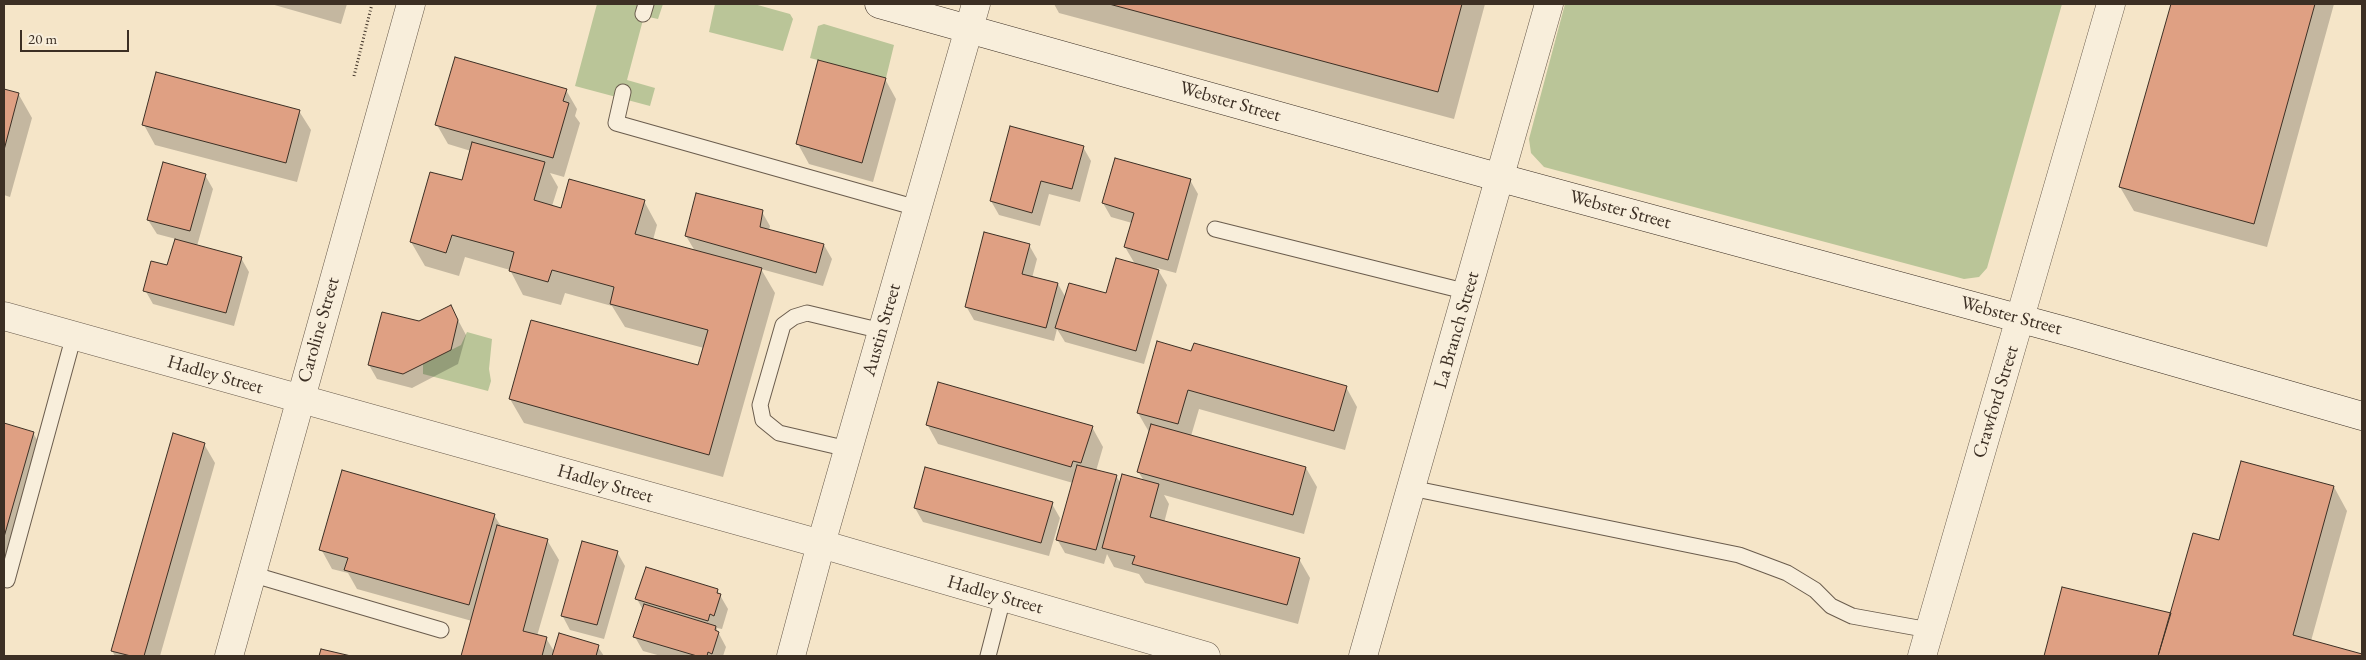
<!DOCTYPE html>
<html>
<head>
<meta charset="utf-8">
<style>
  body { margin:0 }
  #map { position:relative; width:2366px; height:660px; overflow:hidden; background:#f5e5c8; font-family:"EB Garamond",serif }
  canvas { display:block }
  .frame { position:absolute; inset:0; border:5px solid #3c2f24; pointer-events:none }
  .scale { position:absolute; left:20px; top:30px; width:109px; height:22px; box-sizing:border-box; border:2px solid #3c2f24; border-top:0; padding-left:6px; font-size:15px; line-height:18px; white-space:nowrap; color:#3c2f24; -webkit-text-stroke:4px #f8eedb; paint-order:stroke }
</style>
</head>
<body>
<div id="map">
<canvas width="2366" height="660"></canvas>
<div class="frame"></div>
<div class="scale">20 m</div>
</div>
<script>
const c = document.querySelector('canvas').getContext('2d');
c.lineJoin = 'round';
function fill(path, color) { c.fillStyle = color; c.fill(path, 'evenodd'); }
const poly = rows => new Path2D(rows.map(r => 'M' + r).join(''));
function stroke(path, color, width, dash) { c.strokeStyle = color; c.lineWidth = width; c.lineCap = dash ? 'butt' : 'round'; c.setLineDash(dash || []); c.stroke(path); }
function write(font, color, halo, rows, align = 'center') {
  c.font = font + ' "EB Garamond",serif'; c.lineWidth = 4.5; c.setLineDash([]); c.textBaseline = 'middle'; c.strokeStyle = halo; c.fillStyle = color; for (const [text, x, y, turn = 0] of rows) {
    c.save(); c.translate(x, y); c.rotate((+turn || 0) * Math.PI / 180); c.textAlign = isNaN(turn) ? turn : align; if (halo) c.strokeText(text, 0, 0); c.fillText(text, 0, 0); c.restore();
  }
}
fill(poly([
  [597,4,663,4,658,19,644,16,627,80,655,88,650,106,575,86],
  [715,4,754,4,790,14,793,19,783,51,709,32],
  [1565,4,2062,4,1987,268,1979,277,1964,279,1544,167,1531,153,1529,139],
  [824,24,894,45,886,78,810,58,818,26],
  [467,332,492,339,489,369,491,381,488,391,423,374,423,364,461,345]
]), '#bac598');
fill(poly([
  [271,4,347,4,341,24],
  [1054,4,1485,4,1454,119,1059,13],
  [2172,4,2334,4,2267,247,2134,211,2120,187],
  [885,79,896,99,873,182,809,164,798,144],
  [4,90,19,95,32,118,10,197,4,195],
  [566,90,577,109,575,116,580,123,564,177,550,173,558,187,552,206,562,209,644,201,657,225,653,240,695,251,686,236,762,212,770,226,769,230,824,245,832,259,823,286,761,269,775,293,723,477,524,423,510,399,698,367,704,348,625,327,612,306,565,293,561,305,523,295,510,270,465,257,459,276,425,266,411,242,463,182,471,151,448,144,437,125],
  [299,111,311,130,297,182,155,145,144,125],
  [1083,147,1091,161,1080,202,1049,194,1040,226,999,215,991,201],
  [205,175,213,189,197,246,241,258,249,272,234,326,153,304,145,290,168,267,176,239,157,234,148,220],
  [1190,180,1198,194,1176,273,1157,268,1167,285,1144,364,1065,342,1057,329,1054,341,974,320,966,306,1029,245,1037,259,1032,278,1058,284,1066,298,1107,294,1135,264,1125,247,1132,223,1111,217,1103,203],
  [451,307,466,335,458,364,412,388,377,379,369,365,419,323],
  [1192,352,1346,387,1357,407,1345,450,1199,409,1191,436,1306,468,1317,487,1304,534,1164,495,1169,504,1164,523,1299,559,1310,578,1298,624,1145,583,1139,574,1114,567,1107,554,1104,564,1065,553,1057,539,1073,483,938,444,927,424,1092,427,1103,447,1096,471,1116,476,1121,484,1144,481,1138,471,1149,432,1138,413],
  [4,425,33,433,45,453,5,588],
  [204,444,215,463,160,656,115,656,112,651],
  [2334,487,2347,511,2311,641,2362,656,2045,656,2063,588,2171,614,2220,542],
  [1052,504,1060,518,1049,556,923,522,915,508],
  [494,515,502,528,547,540,559,560,537,636,546,638,555,653,598,647,604,656,462,656,472,621,357,589,348,573,332,569,321,549],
  [617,552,625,566,604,639,570,630,562,615],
  [717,590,728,609,722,629,717,628,717,630,726,647,723,656,661,656,643,651,635,637,643,610,637,599]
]), '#0003');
const building = poly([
  [1109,4,1462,4,1438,92,1109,4],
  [2171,4,2315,4,2254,224,2119,187,2171,4],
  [455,57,567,89,563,101,569,103,553,158,435,125,455,57],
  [818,60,886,78,862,163,796,144,818,60],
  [156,72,300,110,286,163,142,125,156,72],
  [4,89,19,93,4,150,4,89],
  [1010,126,1084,146,1072,189,1041,181,1032,213,990,201,1010,126],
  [472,142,545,162,534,200,561,208,569,179,645,200,635,234,762,268,709,455,509,399,531,320,698,365,708,330,610,304,614,287,552,270,548,282,509,271,514,252,452,235,446,253,410,242,430,172,462,180,472,142],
  [1115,158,1191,179,1168,260,1124,247,1134,213,1102,203,1115,158],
  [163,162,206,174,190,231,147,220,163,162],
  [696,193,763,210,760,227,824,244,816,273,685,236,696,193],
  [984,232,1030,244,1022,274,1058,283,1046,328,965,307,984,232],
  [175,239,242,257,226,313,143,291,151,261,167,265,175,239],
  [1116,258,1159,270,1136,351,1055,328,1069,283,1106,293,1116,258],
  [451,305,458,320,451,350,403,374,368,365,382,312,419,321,451,305],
  [1157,341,1191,351,1194,343,1347,386,1334,431,1188,390,1178,424,1137,413,1157,341],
  [938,382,1093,426,1081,463,1073,461,1071,467,926,425,938,382],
  [4,423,34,432,4,537,4,423],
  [1151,424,1306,467,1293,515,1137,472,1151,424],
  [173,433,205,443,144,656,131,656,111,651,173,433],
  [2241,461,2334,486,2293,635,2362,654,2362,656,2158,656,2193,533,2219,540,2241,461],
  [1077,465,1117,475,1096,550,1056,540,1077,465],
  [925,467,1053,502,1041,543,914,508,925,467],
  [342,470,495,514,469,605,344,570,348,558,319,550,342,470],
  [1122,474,1159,484,1150,517,1300,558,1287,605,1132,564,1135,556,1102,548,1122,474],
  [497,525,548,539,523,631,547,637,542,656,461,656,497,525],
  [582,541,618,551,597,625,561,616,582,541],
  [646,567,718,589,717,593,721,594,714,616,710,614,708,621,635,599,646,567],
  [2062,587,2171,613,2158,656,2044,656,2062,587],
  [644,604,716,626,715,630,719,632,712,654,708,652,707,656,697,656,633,637,644,604],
  [559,633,599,645,596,656,552,656,559,633],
  [321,649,351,656,319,656,321,649]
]);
fill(building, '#dfa083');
stroke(building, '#3c2f24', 1);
const service = poly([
  [643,14,646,4],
  [623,92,616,123,917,208],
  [1215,229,1468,292],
  [848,449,779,433,763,420,760,405,783,325,794,317,807,313,882,331],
  [1411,488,1739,555,1787,573,1815,590,1831,606,1852,616,1929,630],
  [251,574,441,630],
  [4,579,7,580,74,335],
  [988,656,1003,598]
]);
const minor = poly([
  [4,316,821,544,1206,656]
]);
const tertiary = poly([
  [229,656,411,4],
  [791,656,821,544,976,4],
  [1363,656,1549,4],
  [1922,656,2111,4]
]);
const secondary = poly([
  [879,4,1501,178,2073,333,2362,416]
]);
stroke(service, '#6a5c4d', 17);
stroke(minor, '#6a5c4d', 29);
stroke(tertiary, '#6a5c4d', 29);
stroke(secondary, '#3c2f24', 29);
stroke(poly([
  [354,76,372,4]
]), '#3c2f24', 3, [1, 2.5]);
stroke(service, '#f8eedb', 15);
stroke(minor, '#f8eedb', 28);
stroke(tertiary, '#f8eedb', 28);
stroke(secondary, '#f8eedb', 28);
write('19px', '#3c2f24', '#f8eedb', [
  ["Webster Street",1230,102,16],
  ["Webster Street",1620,210,15],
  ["Webster Street",2011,316,15],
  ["Caroline Street",319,330,-74],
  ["Austin Street",882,330,-74],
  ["La Branch Street",1457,330,-74],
  ["Hadley Street",215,375,16],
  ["Crawford Street",1996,402,-73],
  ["Hadley Street",605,484,16],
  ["Hadley Street",995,595,16]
]);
</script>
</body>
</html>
